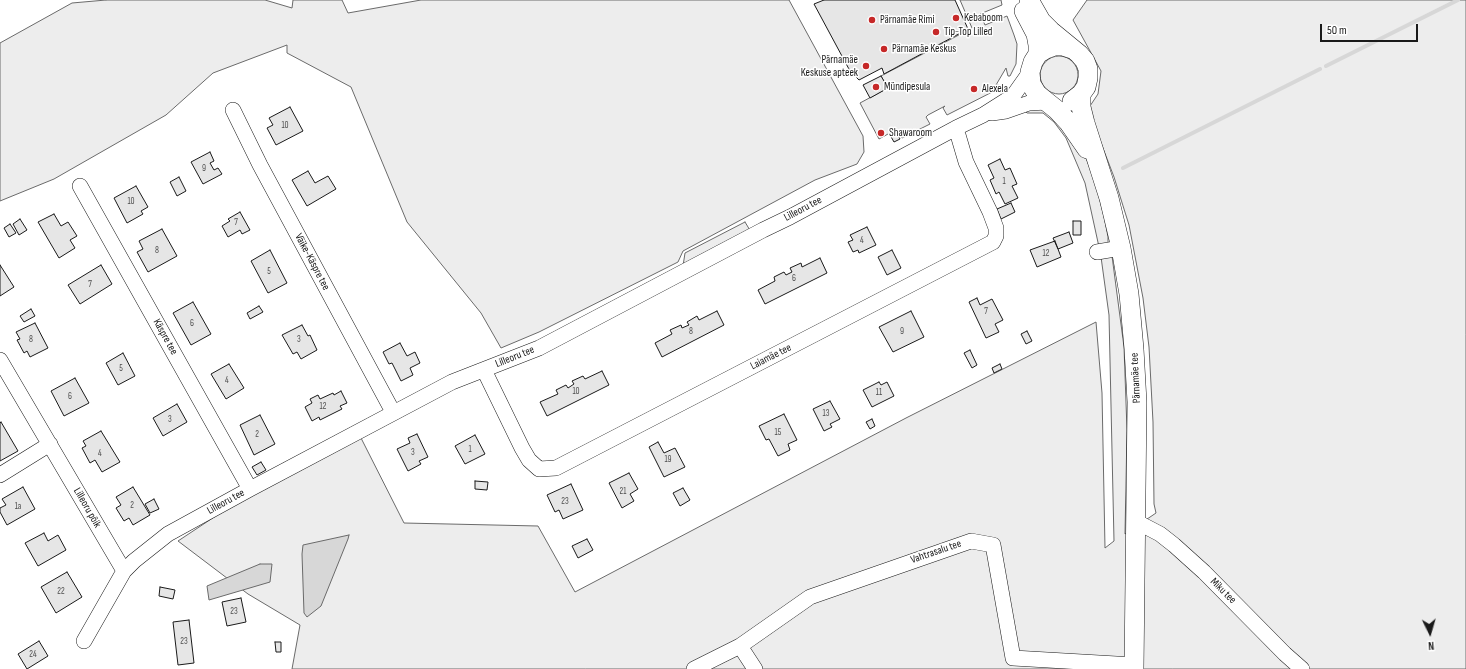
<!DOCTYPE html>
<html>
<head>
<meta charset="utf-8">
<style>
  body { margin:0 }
  #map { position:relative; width:1466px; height:669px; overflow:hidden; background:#fff; font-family:"Sofia Sans Condensed",sans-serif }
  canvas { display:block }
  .north { position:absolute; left:1410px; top:613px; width:40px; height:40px; -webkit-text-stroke:3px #fff; paint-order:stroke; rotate:175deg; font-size:11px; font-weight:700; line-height:16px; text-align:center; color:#1a1a1a }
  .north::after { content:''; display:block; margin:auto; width:14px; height:18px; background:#1a1a1a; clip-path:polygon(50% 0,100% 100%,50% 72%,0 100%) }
  .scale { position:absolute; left:1320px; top:24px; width:98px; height:18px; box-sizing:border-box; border:2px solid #1a1a1a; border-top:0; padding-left:5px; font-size:12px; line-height:14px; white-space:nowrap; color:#1a1a1a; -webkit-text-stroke:3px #fff; paint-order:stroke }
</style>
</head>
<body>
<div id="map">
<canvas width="1466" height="669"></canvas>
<div class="north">N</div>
<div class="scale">50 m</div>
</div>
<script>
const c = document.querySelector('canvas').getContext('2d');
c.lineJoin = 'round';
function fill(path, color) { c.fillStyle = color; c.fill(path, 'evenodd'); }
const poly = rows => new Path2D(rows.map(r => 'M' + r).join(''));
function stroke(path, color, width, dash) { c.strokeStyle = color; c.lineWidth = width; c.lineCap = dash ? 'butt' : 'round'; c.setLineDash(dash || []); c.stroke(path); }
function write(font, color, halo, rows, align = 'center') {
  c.font = font + ' "Sofia Sans Condensed",sans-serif'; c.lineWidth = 3; c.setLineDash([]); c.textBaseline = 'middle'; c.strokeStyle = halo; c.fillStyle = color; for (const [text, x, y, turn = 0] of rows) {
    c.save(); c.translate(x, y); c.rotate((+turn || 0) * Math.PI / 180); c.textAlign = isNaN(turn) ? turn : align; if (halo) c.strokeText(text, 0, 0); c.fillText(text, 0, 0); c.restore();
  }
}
const built = poly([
  [106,0,265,0,292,8,293,0,342,0,348,13,421,0,789,0,863,136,864,152,857,164,815,180,683,251,678,262,539,332,501,348,481,313,407,222,351,87,287,53,287,45,213,73,166,115,54,179,0,201,0,43,72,3,106,0],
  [960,0,1001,0,1002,5,980,14,985,25,1007,16,1014,35,1017,44,1016,64,1010,76,1008,76,1006,68,996,85,1004,86,947,115,943,108,945,106,928,115,926,117,930,124,902,138,897,129,879,139,860,103,888,88,881,76,972,28,960,0],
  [1087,0,1466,0,1466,669,292,669,300,625,248,594,178,541,255,490,361,438,404,523,538,526,575,592,906,418,1096,322,1102,393,1105,548,1114,541,1109,315,1101,257,1112,256,1124,347,1127,430,1125,534,1156,513,1154,504,1153,422,1149,347,1143,298,1129,225,1114,177,1088,109,1098,94,1101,71,1073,20,1087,0],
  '1040 75a19 19 0 1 1 38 0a19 19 0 1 1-38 0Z',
  [1031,107,1045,109,1086,158,1095,181,1104,216,1108,237,1108,246,1099,247,1085,183,1066,138,1054,122,1043,113,1027,113,1025,111,1031,107],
  [745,222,751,232,683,266,685,253,745,222]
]);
fill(built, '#ededed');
stroke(built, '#6a6a6a', 1);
const water = poly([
  [349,535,348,539,321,606,307,617,304,613,302,554,303,545,349,535],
  [260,564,272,564,270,582,209,600,207,586,260,564]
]);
fill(water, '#d7d7d7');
stroke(water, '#6a6a6a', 1);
stroke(poly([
  [1326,66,1458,0],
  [1123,168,1320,69]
]), '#d7d7d7', 4);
const building = poly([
  [824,0,955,0,968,29,884,74,882,68,859,80,850,71,814,4,824,0],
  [881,76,888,88,870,98,863,85,881,76],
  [290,107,303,131,276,145,267,128,273,125,269,118,290,107],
  [896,132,900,139,894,142,890,135,896,132],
  [210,152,214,161,210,163,214,170,218,168,222,174,203,184,191,162,210,152],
  [1000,159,1005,170,1010,168,1017,184,1012,186,1018,198,1005,204,999,192,996,194,990,180,994,178,988,165,1000,159],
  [308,171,315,183,328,176,336,189,307,206,292,180,308,171],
  [179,177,186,191,177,196,170,182,179,177],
  [136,186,148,207,141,211,143,214,127,223,114,198,136,186],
  [1011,203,1015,212,1001,219,997,209,1011,203],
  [240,212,250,230,242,234,240,230,228,237,222,226,230,221,228,219,240,212],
  [54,214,61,226,68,222,77,236,70,240,75,248,59,258,38,222,54,214],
  [20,219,27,230,19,235,13,224,20,219],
  [1073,221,1081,221,1081,235,1073,235,1073,221],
  [10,224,16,233,9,237,4,228,10,224],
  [867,227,876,245,859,253,858,250,853,252,848,242,853,240,850,235,867,227],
  [162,229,177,256,148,272,137,252,143,249,139,241,162,229],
  [1069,232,1073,243,1058,249,1053,238,1069,232],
  [1055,241,1061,257,1037,267,1030,250,1055,241],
  [270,250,287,283,268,293,251,261,270,250],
  [892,250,901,268,887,275,878,257,892,250],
  [820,258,827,273,765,304,758,290,775,281,774,277,784,272,786,275,792,272,790,268,801,263,802,267,820,258],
  [0,265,14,287,0,296,0,265],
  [101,265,112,284,80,304,68,285,101,265],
  [977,298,980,305,992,299,1003,320,995,324,999,332,986,338,969,302,977,298],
  [193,302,211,334,191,345,173,313,193,302],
  [259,306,263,312,250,319,247,313,259,306],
  [31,309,35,316,24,322,20,316,31,309],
  [717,311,724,325,662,357,655,343,672,334,670,330,681,325,682,328,689,325,687,322,697,316,699,320,717,311],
  [911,311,924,337,893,352,879,327,911,311],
  [35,323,48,348,30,357,27,351,24,353,17,340,20,339,16,332,35,323],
  [302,325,308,336,310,335,317,350,301,359,297,352,293,354,282,335,302,325],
  [1027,331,1032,341,1026,344,1021,334,1027,331],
  [400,343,407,356,415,352,420,363,410,368,413,375,401,381,392,363,389,364,383,352,400,343],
  [970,350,977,365,972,368,964,353,970,350],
  [123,353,135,376,118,385,106,363,123,353],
  [229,364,244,388,226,399,211,374,229,364],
  [1000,364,1002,369,994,373,992,368,1000,364],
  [602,371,609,385,547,416,540,402,558,394,556,390,566,385,568,388,574,384,572,381,583,376,585,379,602,371],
  [75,378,89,403,64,416,51,391,75,378],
  [879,382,881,385,887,382,894,396,872,407,863,390,879,382],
  [341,391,347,403,340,406,342,409,320,420,319,417,312,421,305,407,312,403,310,399,318,395,320,399,333,393,334,395,341,391],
  [830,401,840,419,830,424,832,427,824,431,813,409,830,401],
  [177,404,187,422,163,436,153,418,177,404],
  [784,414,797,440,788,444,790,450,778,456,769,439,766,440,759,426,784,414],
  [260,415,275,444,254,455,240,425,260,415],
  [872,419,875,426,870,429,866,422,872,419],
  [1,422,18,451,0,461,0,423,1,422],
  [101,431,120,462,102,472,95,460,90,463,82,448,86,446,83,441,101,431],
  [417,434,428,457,419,461,421,464,408,471,397,449,410,443,408,438,417,434],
  [475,435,485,454,465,464,455,446,475,435],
  [658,442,664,453,675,448,685,467,664,477,649,447,658,442],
  [261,462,266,470,257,475,252,467,261,462],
  [629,473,638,489,630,494,634,501,622,508,609,483,629,473],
  [475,481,488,482,487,490,475,489,475,481],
  [571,484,583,510,563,519,559,510,555,512,547,495,571,484],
  [23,487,35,509,7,525,0,512,0,508,6,505,2,499,23,487],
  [133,487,150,515,133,525,129,518,124,521,116,508,121,505,116,497,133,487],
  [683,488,690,500,680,506,673,493,683,488],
  [154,499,159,509,150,513,145,504,154,499],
  [44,533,48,541,58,535,66,550,38,566,25,543,44,533],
  [587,539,593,550,578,558,572,546,587,539],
  [67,572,82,597,56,613,41,587,67,572],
  [160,587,175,590,173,599,159,596,160,587],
  [241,598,246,622,227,626,222,602,241,598],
  [189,620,194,663,178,665,173,622,189,620],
  [39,641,48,656,27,669,18,654,39,641],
  [275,642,281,642,281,652,276,652,275,642]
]);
fill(building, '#e6e6e6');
stroke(building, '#1a1a1a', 1);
const minor = poly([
  [233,110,260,165,393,412],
  [992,113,1006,111,1029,103,1047,102],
  [80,186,250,489],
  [1097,252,1121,248],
  [0,360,124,571],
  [484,370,522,448,529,460,539,469,556,468,993,242,996,236,996,228,990,212,966,162,956,128],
  [0,475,50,444],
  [1137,522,1160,534,1174,545,1204,572,1285,654,1302,669],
  [84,641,124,571,134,561,168,534,250,489,452,382,539,348,763,230,790,217,956,128,983,115,1013,96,1030,72],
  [740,646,755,669],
  [694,669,740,646,810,597,971,541,993,545,1013,658,1134,665]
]);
const major = poly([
  [1029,0,1041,21,1051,31,1079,54,1085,61,1088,69,1088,78,1086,87,1081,94,1072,101],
  [1024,11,1036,34,1038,45,1038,54],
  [1072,49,1063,46,1054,46,1046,49,1038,54,1033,62,1030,72,1031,84,1037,94,1057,110,1069,123,1087,149],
  [1081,94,1081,107,1085,123,1109,198,1121,248,1129,294,1134,349,1137,402,1134,669]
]);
stroke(minor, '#1a1a1a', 16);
stroke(major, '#1a1a1a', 20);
stroke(minor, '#fff', 15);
stroke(major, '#fff', 19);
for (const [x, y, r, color] of [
  [956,18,4,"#c62828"],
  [872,20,4,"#c62828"],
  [936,32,4,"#c62828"],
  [884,49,4,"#c62828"],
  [866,66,4,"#c62828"],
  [876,87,4,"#c62828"],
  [974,89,4,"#c62828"],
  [881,133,4,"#c62828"]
]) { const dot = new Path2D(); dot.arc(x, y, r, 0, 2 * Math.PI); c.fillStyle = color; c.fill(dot); stroke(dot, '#fff', 1.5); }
write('9px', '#4d4d4d', null, [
  ["10",285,126],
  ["9",204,169],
  ["1",1004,182],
  ["10",131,202],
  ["7",236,223],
  ["4",862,241],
  ["8",157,251],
  ["12",1046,254],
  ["5",269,272],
  ["6",794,279],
  ["7",90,285],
  ["7",986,312],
  ["6",192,324],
  ["8",691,332],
  ["9",902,332],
  ["8",31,340],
  ["3",299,340],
  ["5",121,369],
  ["4",227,381],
  ["10",576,392],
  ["11",879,393],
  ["6",70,397],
  ["12",323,407],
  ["13",826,414],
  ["3",170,420],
  ["15",778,433],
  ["2",257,435],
  ["1",470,450],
  ["3",413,453],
  ["4",100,454],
  ["19",668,460],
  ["21",623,492],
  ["23",565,502],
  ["2",132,506],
  ["1a",18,507],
  ["22",61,592],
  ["23",234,612],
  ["23",184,642],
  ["24",33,655]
]);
write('11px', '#1a1a1a', '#fff', [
  ["Kebaboom",964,18],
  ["Pärnamäe Rimi",880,20],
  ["Tip-Top Lilled",944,32],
  ["Pärnamäe Keskus",892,49],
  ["Pärnamäe",858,60,"right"],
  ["Keskuse apteek",858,73,"right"],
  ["Mündipesula",884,87],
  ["Alexela",982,89],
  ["Shawaroom",889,133]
], 'left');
write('11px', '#1a1a1a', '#fff', [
  ["Lilleoru tee",803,209,-28],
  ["Väike-Käspre tee",312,262,62],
  ["Käspre tee",165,337,61],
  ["Lilleoru tee",515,357,-22],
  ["Laiamäe tee",771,357,-27],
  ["Pärnamäe tee",1136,378,-93],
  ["Lilleoru tee",226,502,-29],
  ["Lilleoru põik",87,508,60],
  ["Vahtrasalu tee",936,552,-19],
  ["Miku tee",1223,591,45]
]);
</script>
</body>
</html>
